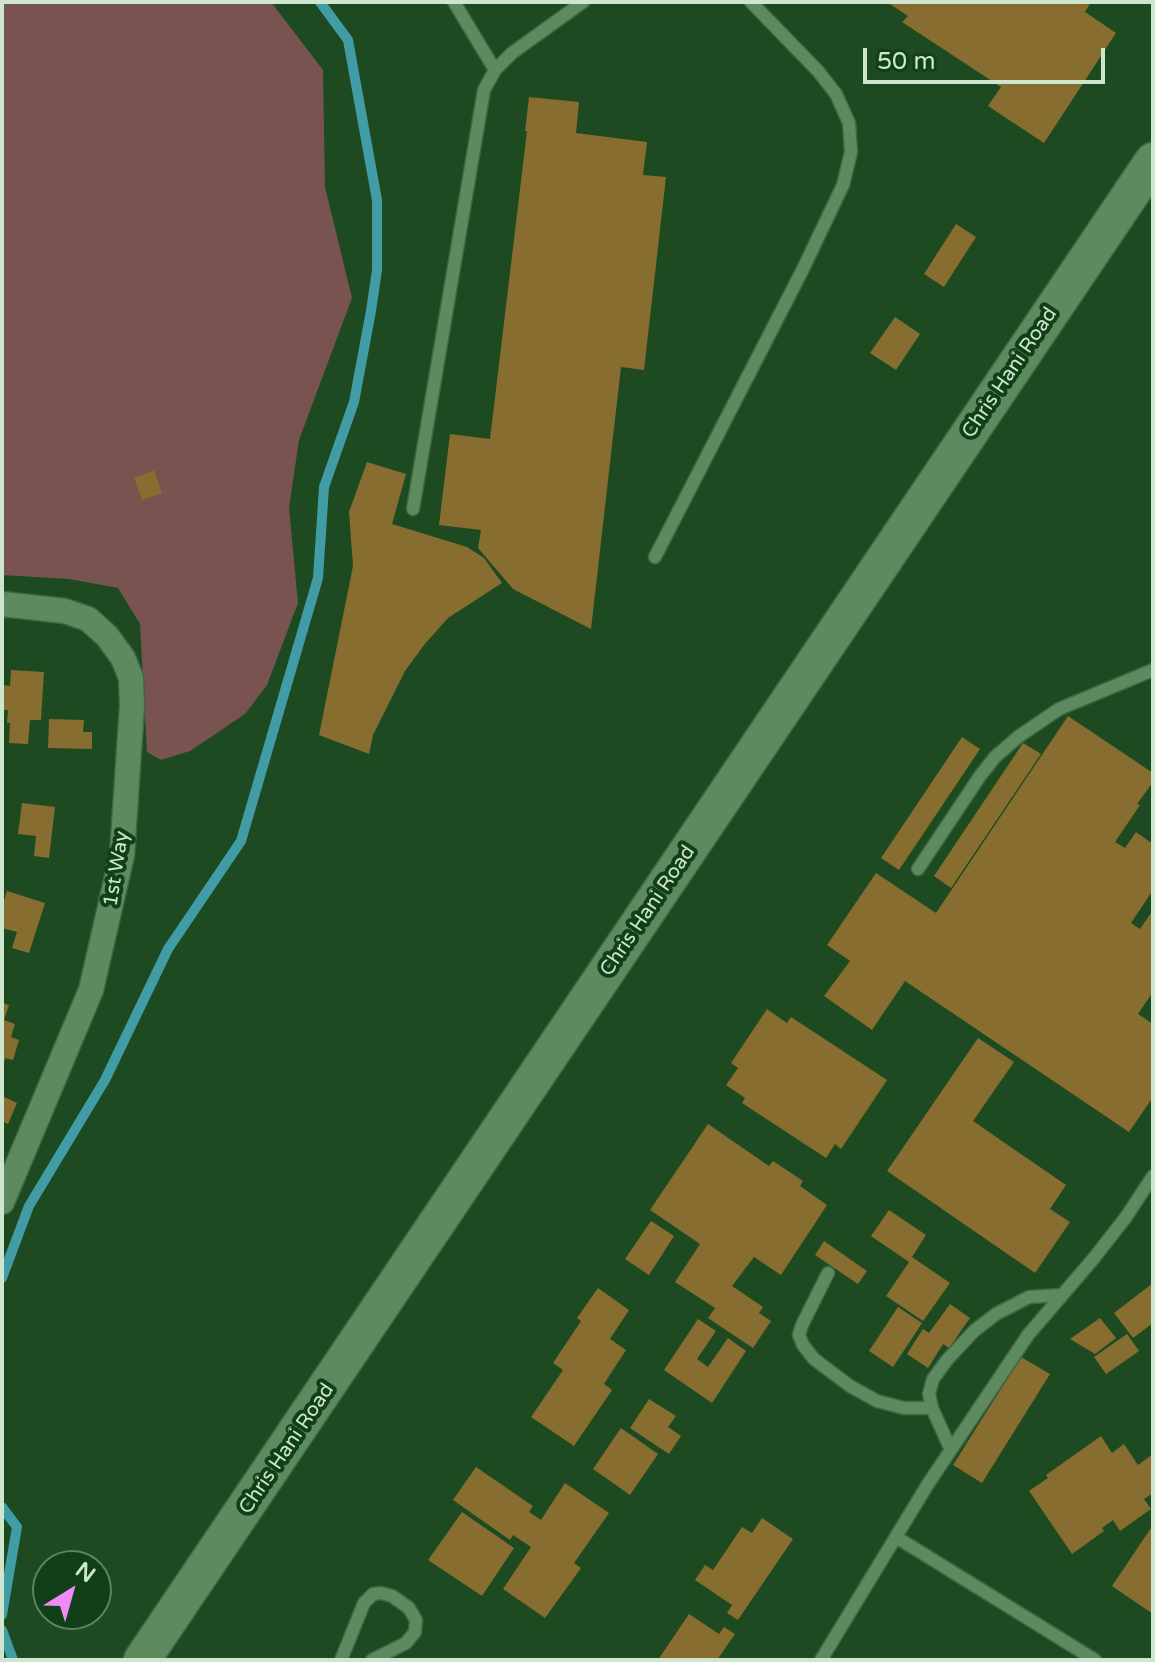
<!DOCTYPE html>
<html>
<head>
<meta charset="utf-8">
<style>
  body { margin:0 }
  #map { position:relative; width:1155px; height:1662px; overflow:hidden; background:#1d4a21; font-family:"Varela Round",sans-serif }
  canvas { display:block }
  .frame { position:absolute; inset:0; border:4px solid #cee6ce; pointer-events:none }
  .north { position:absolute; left:32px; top:1550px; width:80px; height:80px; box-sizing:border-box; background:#113f17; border:2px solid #5d8260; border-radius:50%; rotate:37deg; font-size:22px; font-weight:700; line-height:32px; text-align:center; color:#cee6ce }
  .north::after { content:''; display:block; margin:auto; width:28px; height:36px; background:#f08bf5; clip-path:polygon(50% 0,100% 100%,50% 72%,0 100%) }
  .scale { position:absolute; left:863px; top:48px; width:242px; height:36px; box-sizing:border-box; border:4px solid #cee6ce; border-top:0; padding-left:10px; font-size:24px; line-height:28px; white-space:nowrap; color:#cee6ce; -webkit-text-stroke:6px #113f17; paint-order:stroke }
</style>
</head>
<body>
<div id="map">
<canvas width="1155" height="1662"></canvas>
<div class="frame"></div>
<div class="north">N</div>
<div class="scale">50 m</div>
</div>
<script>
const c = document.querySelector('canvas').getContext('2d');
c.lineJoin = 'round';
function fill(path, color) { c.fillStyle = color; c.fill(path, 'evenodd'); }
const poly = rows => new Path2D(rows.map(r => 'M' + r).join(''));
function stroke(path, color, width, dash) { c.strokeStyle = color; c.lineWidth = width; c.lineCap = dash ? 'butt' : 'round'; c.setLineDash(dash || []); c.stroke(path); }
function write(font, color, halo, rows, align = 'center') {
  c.font = font + ' "Varela Round",sans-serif'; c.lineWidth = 8; c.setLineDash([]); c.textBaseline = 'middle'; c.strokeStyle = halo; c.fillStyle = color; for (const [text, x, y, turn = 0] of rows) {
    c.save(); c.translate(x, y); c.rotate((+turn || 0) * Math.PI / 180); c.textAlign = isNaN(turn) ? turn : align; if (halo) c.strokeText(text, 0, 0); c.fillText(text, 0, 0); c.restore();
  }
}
fill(poly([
  [2,2,271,2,323,70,325,187,352,298,299,440,289,508,298,603,267,685,245,714,190,751,161,760,147,752,140,624,118,588,69,579,2,575]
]), '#79534f');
stroke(poly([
  [2,1278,29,1206,105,1080,168,949,241,841,318,578,324,487,354,402,371,311,377,270,377,200,348,40,320,2],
  [2,1507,17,1527,2,1615],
  [2,1630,13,1660]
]), '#419ca6', 10);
fill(poly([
  [887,2,1091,2,1085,12,1116,33,1044,143,988,106,1001,87,902,22,908,16],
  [529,97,579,102,576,133,647,142,643,175,666,177,644,370,621,367,591,629,513,589,478,548,481,530,439,525,450,434,490,439,527,131,525,131],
  [956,224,976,237,944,287,924,274],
  [895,317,920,334,896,370,870,353],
  [367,462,406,474,392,524,467,547,484,558,502,583,448,618,424,645,405,671,373,735,369,754,319,735,353,566,349,512],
  [154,470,162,493,142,500,134,478],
  [11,670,44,672,41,720,30,720,28,744,9,743,10,723,7,723,8,710,2,710,2,685,10,686],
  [1068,716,1153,773,1153,782,1137,804,1140,805,1115,842,1125,848,1136,832,1153,844,1153,890,1131,923,1140,929,1151,913,1153,914,1153,992,1138,1014,1153,1024,1153,1097,1129,1132,905,981,872,1030,824,996,850,961,827,945,876,873,936,913],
  [49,719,84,720,83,732,92,732,92,749,48,748],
  [962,737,980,749,899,870,881,858],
  [1023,743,1041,754,951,888,934,876],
  [22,803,55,807,49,858,34,856,36,836,18,834],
  [7,891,45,903,29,953,12,948,17,932,2,928,2,907],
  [2,1003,9,1005,4,1020,15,1024,11,1037,19,1040,13,1060,5,1058,3,1066],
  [767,1009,787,1023,791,1017,887,1080,841,1149,835,1144,826,1158,742,1103,745,1098,726,1085,738,1068,731,1063],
  [978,1038,1014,1062,973,1121,1066,1185,1050,1209,1070,1222,1035,1273,887,1171],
  [2,1096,17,1103,8,1124,2,1121],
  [708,1124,769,1166,773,1161,803,1181,800,1186,827,1205,781,1275,754,1257,732,1286,763,1307,759,1313,771,1321,753,1348,708,1318,715,1308,675,1282,700,1244,650,1210],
  [889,1210,926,1235,912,1257,950,1283,923,1321,886,1296,909,1262,871,1236],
  [651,1221,674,1236,649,1275,625,1259],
  [824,1241,867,1271,858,1284,815,1255],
  [1153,1283,1153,1323,1133,1338,1114,1313],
  [598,1288,629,1310,610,1339,626,1350,604,1384,612,1390,574,1446,531,1417,563,1370,553,1363,581,1321,577,1318],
  [950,1304,970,1318,949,1348,943,1344,928,1368,907,1354,923,1329,929,1333],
  [898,1307,922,1323,893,1367,869,1351],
  [1100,1318,1116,1338,1095,1354,1070,1339],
  [698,1319,716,1331,697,1359,708,1367,728,1338,746,1351,712,1403,664,1370],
  [1127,1334,1139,1351,1106,1374,1094,1357],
  [1021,1357,1050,1374,982,1483,953,1465],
  [649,1399,676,1416,668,1427,681,1436,669,1454,630,1428],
  [621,1428,658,1454,630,1495,593,1469],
  [1101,1436,1112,1453,1124,1444,1138,1465,1153,1454,1153,1493,1144,1499,1151,1509,1120,1531,1113,1520,1102,1528,1104,1531,1072,1554,1029,1491,1048,1478,1046,1475],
  [476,1467,533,1506,529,1512,541,1520,565,1483,609,1513,574,1563,581,1568,545,1618,503,1589,531,1547,513,1535,510,1540,453,1500],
  [462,1512,514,1548,482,1596,428,1560],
  [762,1518,793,1539,738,1620,727,1613,732,1605,695,1580,705,1565,713,1570,742,1527,752,1533],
  [1153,1525,1153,1614,1112,1586],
  [689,1614,719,1634,724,1627,735,1634,717,1660,658,1660]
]), '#886d30');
const lane = poly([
  [454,2,495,70],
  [413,509,484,90,495,70,512,53,583,2],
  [655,557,803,269,843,185,851,152,849,123,836,94,818,71,751,2],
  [918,869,980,776,995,757,1018,737,1059,709,1153,670],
  [828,1273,802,1325,799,1335,803,1345,814,1359,850,1386,877,1401,904,1408,932,1408],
  [951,1450,932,1408,929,1394,933,1379,947,1360,974,1331,996,1314,1029,1297,1062,1295],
  [896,1537,1095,1660],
  [341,1660,364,1603,373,1594,381,1593,392,1596,409,1608,416,1620,415,1632,406,1643,372,1660],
  [821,1660,928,1484,1028,1335,1094,1258,1126,1217,1153,1176]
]);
const street = poly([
  [2,604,65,611,88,619,107,636,123,658,131,678,132,706,122,855,91,990,2,1202]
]);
const secondary = poly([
  [142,1660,1153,161]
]);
stroke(lane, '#3e6643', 15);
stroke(street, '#3e6643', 27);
stroke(secondary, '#3e6643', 39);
stroke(lane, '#5d8b5f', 12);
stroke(street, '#5d8b5f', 24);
stroke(secondary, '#5d8b5f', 36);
write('20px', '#cee6ce', '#113f17', [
  ["Chris Hani Road",1010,373,-56],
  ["1st Way",117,869,-81],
  ["Chris Hani Road",648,911,-56],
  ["Chris Hani Road",287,1449,-56]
]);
</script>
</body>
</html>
